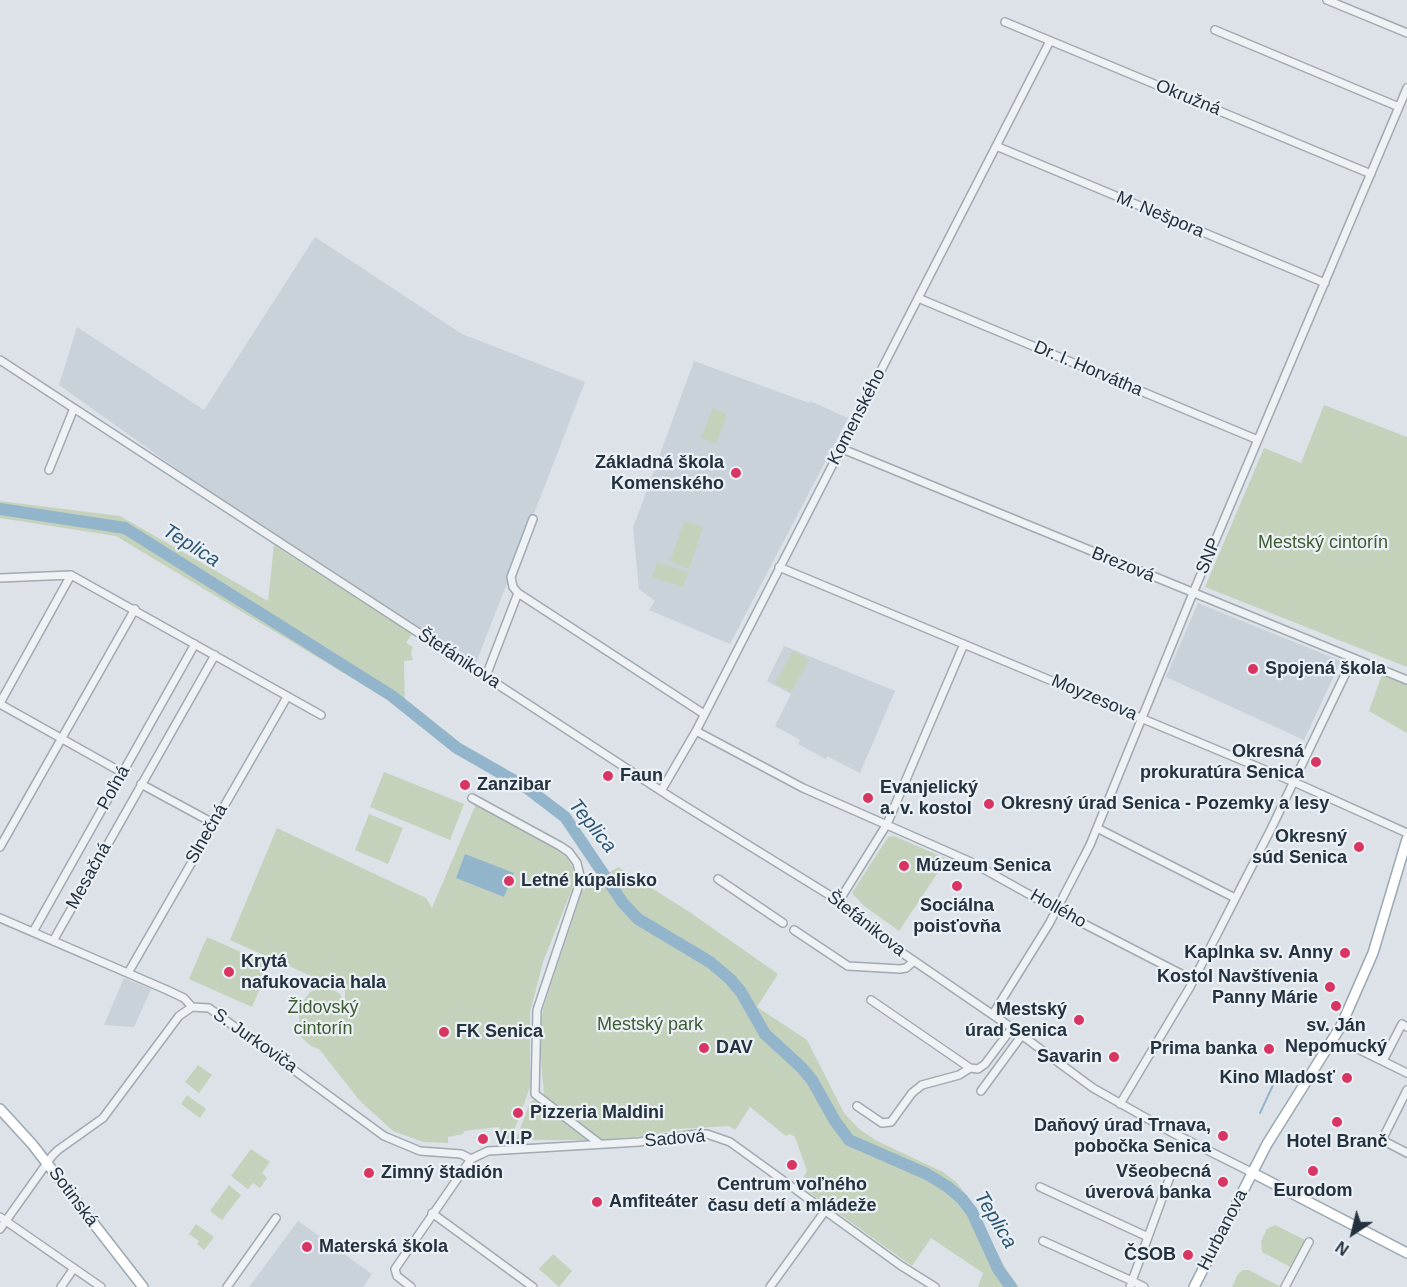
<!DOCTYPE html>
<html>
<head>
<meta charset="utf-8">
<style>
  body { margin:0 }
  #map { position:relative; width:1407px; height:1287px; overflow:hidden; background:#dce2e7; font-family:Helvetica,sans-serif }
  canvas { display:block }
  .north { position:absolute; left:1323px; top:1203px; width:60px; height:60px; -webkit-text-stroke:4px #ebf0f5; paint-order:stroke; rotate:215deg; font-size:16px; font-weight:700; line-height:24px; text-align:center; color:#24313e }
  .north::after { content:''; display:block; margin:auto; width:21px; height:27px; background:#24313e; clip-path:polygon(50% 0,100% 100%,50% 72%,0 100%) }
</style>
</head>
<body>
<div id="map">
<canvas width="1407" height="1287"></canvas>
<div class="north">N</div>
</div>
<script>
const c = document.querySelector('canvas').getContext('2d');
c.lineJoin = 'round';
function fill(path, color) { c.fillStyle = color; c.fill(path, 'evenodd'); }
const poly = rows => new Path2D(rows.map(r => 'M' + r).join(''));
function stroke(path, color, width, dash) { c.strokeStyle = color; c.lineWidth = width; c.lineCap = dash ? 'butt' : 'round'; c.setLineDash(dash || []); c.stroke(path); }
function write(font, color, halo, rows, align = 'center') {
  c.font = font + ' Helvetica,sans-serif'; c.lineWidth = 4.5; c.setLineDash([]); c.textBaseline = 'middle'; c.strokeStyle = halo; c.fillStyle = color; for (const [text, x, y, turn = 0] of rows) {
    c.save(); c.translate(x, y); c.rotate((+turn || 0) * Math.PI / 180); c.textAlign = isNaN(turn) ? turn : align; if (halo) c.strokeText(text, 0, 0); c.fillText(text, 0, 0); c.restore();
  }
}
fill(poly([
  [315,237,462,334,585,382,474,668,403,630,59,385,77,327,204,410],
  [694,361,809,403,810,401,848,418,730,644,649,610,655,601,639,589,633,528],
  [1198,603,1341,661,1304,740,1166,677],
  [784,646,895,691,860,773,827,756,826,759,798,744,800,740,775,726,791,694,767,681],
  [124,978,151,989,134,1027,104,1025],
  [298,1221,372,1274,363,1287,249,1287]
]), '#c9d1d9');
fill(poly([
  [1324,405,1407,437,1407,667,1205,587,1264,448,1301,463],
  [713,408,727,414,716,444,701,438],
  [0,501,120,516,268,601,274,545,412,634,406,643,413,647,411,654,413,660,404,661,405,710,116,536,0,518],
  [684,521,703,527,689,569,670,562],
  [657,562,688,572,683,587,652,577],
  [793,651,809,660,791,692,775,683],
  [1382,675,1407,684,1407,733,1369,711],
  [384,772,464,804,450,840,370,807],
  [476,804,561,851,566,856,573,868,574,884,543,962,530,1012,530,1087,511,1139,501,1139,499,1127,464,1131,463,1134,448,1137,448,1143,423,1142,393,1131,359,1100,319,1049,311,1046,302,1038,299,1025,299,1014,303,1001,310,992,321,986,329,987,340,994,345,1004,345,991,230,940,277,828,426,898,432,908],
  [369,814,403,828,388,864,355,850],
  [894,836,947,859,899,931,863,905,852,893,888,837],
  [618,867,688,911,778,974,757,1007,807,1040,844,1113,859,1129,877,1141,943,1172,957,1183,968,1197,1007,1271,1019,1287,978,1287,983,1273,931,1238,912,1266,799,1185,807,1171,795,1137,790,1134,786,1136,750,1107,735,1130,729,1126,679,1129,648,1136,591,1140,516,1140,530,1102,544,1095,539,1037,543,1009,582,891],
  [207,937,270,965,252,1007,189,979],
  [198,1065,212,1075,199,1093,185,1082],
  [187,1095,206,1109,200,1118,181,1104],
  [251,1149,270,1162,262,1173,267,1178,260,1188,253,1183,248,1189,231,1176],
  [229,1185,241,1195,222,1220,210,1211],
  [196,1224,214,1237,204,1250,197,1244,199,1241,189,1234],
  [1275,1225,1309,1242,1294,1269,1262,1252,1261,1241,1267,1229],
  [553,1254,572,1271,559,1287,539,1269],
  [1243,1270,1249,1270,1281,1287,1232,1287,1238,1274]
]), '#c4d2bc');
fill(poly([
  [465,854,514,873,504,897,456,878]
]), '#93b5cb');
stroke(poly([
  [1260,1113,1274,1083]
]), '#93b5cb', 2);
stroke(poly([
  [0,509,125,528,392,696,457,748,527,788,565,817,623,903,638,919,710,962,730,979,741,992,765,1034,801,1067,812,1080,835,1121,849,1140,927,1174,948,1187,962,1199,972,1212,998,1269,1011,1287]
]), '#93b5cb', 12);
const minor = poly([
  [1327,0,1407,33],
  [1005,22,1371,174],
  [1215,30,1399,107],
  [996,146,1325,283],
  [918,298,1258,440],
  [0,360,672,798,839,901,901,952,1012,1028,1093,1088,1171,1132,1251,1172],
  [840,448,1407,680],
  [49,470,74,408],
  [779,567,1294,782,1407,833],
  [0,578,71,575,321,715],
  [518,593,704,714],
  [486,676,518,593,513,587,511,577,533,519],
  [0,703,71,575],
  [0,704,123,773],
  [696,731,803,788,971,862,1057,910,1193,980],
  [141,784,213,823],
  [661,791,696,731,1050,41],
  [472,798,560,846,569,852,577,863,580,876,579,885,537,1010,535,1094,600,1144],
  [1097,828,1235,898],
  [0,847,135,609],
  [718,879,783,923],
  [839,901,887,824,964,644],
  [0,918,167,990,184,998,192,1007],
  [794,930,848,966,900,969,906,968,914,961],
  [33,932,195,644],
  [53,941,215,655],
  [128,973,287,697],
  [871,1000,970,1068],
  [993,1014,1049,924,1090,845,1193,593,1407,88],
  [1354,1047,1407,1073],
  [1383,1061,1402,1024,1407,1027],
  [1407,1090,1382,1140,1407,1153],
  [981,1091,1022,1035],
  [1120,1104,1190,987,1271,829,1353,658],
  [857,1106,882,1123,891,1122,912,1093,922,1085,959,1075,970,1068,978,1069,985,1064,1012,1028],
  [1040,1187,1148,1237],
  [432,1213,533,1287],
  [0,1217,101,1287],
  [0,1229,52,1156,58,1150,103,1118,179,1016,192,1007,209,1008,384,1136,420,1151,461,1154,471,1159],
  [1043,1241,1132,1281,1130,1287],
  [61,1287,74,1268],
  [227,1287,276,1218],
  [411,1287,397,1276,395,1269,471,1159,488,1151,639,1142,697,1134,707,1134,730,1142,900,1265,935,1287],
  [770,1287,825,1211],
  [1144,1287,1132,1281,1171,1174],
  [1285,1287,1309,1242]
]);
const major = poly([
  [0,1109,32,1144,143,1287],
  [1251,1172,1407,1253],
  [1194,1287,1267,1144,1341,1026,1373,953,1407,839]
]);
stroke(minor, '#a1a9b1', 10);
stroke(major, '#9aa8b4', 12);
stroke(minor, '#eef2f5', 7);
stroke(major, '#fff', 9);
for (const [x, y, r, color] of [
  [736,473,6,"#d83563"],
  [1253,669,6,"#d83563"],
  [1316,762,6,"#d83563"],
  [608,776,6,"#d83563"],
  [465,785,6,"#d83563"],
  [868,798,6,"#d83563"],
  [989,804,6,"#d83563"],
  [1359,847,6,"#d83563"],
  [904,866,6,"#d83563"],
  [509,881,6,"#d83563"],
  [957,886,6,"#d83563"],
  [1345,953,6,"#d83563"],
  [229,972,6,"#d83563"],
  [1330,987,6,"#d83563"],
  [1336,1006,6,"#d83563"],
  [1079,1020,6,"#d83563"],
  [444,1032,6,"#d83563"],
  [704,1048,6,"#d83563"],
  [1269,1049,6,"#d83563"],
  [1114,1057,6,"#d83563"],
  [1347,1078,6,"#d83563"],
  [518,1113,6,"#d83563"],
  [1337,1122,6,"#d83563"],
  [1223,1136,6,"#d83563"],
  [483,1139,6,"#d83563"],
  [792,1165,6,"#d83563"],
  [1313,1171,6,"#d83563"],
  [369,1173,6,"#d83563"],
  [1223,1182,6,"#d83563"],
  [597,1202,6,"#d83563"],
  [307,1247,6,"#d83563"],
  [1188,1255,6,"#d83563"]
]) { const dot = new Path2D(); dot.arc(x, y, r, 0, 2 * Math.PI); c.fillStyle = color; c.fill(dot); stroke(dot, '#ebf0f5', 2); }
write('18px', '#24313e', '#ebf0f5', [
  ["Okružná",1188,98,22],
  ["M. Nešpora",1160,215,23],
  ["Dr. I. Horvátha",1088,369,23],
  ["Komenského",857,417,-63],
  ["SNP",1209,556,-67],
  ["Brezová",1123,565,22],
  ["Štefánikova",459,659,33],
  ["Moyzesova",1094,698,23],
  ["Poľná",114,788,-61],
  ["Slnečná",207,834,-60],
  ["Mesačná",89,876,-61],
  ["Hollého",1058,909,29],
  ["Štefánikova",866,924,38],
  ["S. Jurkoviča",255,1041,35],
  ["Sadová",675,1139,-5],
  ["Sotinská",73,1197,53],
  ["Hurbanova",1223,1230,-63]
]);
write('bold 18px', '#24313e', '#ebf0f5', [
  ["Základná škola",724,463,"right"],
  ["Komenského",724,484,"right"],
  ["Spojená škola",1265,669],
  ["Okresná",1304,752,"right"],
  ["prokuratúra Senica",1304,773,"right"],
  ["Faun",620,776],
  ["Zanzibar",477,785],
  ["Evanjelický",880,788],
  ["a. v. kostol",880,809],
  ["Okresný úrad Senica - Pozemky a lesy",1001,804],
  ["Okresný",1347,837,"right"],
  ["súd Senica",1347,858,"right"],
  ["Múzeum Senica",916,866],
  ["Letné kúpalisko",521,881],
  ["Sociálna",957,906,"center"],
  ["poisťovňa",957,927,"center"],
  ["Kaplnka sv. Anny",1333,953,"right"],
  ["Krytá",241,962],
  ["nafukovacia hala",241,983],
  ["Kostol Navštívenia",1318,977,"right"],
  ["Panny Márie",1318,998,"right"],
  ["Mestský",1067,1010,"right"],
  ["úrad Senica",1067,1031,"right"],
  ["sv. Ján",1336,1026,"center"],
  ["Nepomucký",1336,1047,"center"],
  ["FK Senica",456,1032],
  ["DAV",716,1048],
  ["Prima banka",1257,1049,"right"],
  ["Savarin",1102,1057,"right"],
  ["Kino Mladosť",1335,1078,"right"],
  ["Pizzeria Maldini",530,1113],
  ["Daňový úrad Trnava,",1211,1126,"right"],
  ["pobočka Senica",1211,1147,"right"],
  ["V.I.P",495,1139],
  ["Hotel Branč",1337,1142,"center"],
  ["Všeobecná",1211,1172,"right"],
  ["úverová banka",1211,1193,"right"],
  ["Zimný štadión",381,1173],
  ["Centrum voľného",792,1185,"center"],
  ["času detí a mládeže",792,1206,"center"],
  ["Eurodom",1313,1191,"center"],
  ["Amfiteáter",609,1202],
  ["Materská škola",319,1247],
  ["ČSOB",1176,1255,"right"]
], 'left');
write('18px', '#3e5b31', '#ebf0f5', [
  ["Mestský cintorín",1323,543],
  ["Židovský",323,1008],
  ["cintorín",323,1029],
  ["Mestský park",650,1025]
]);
write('italic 20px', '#2c5675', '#ebf0f5', [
  ["Teplica",191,546,32],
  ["Teplica",592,826,51],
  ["Teplica",995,1220,59]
]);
</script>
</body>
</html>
